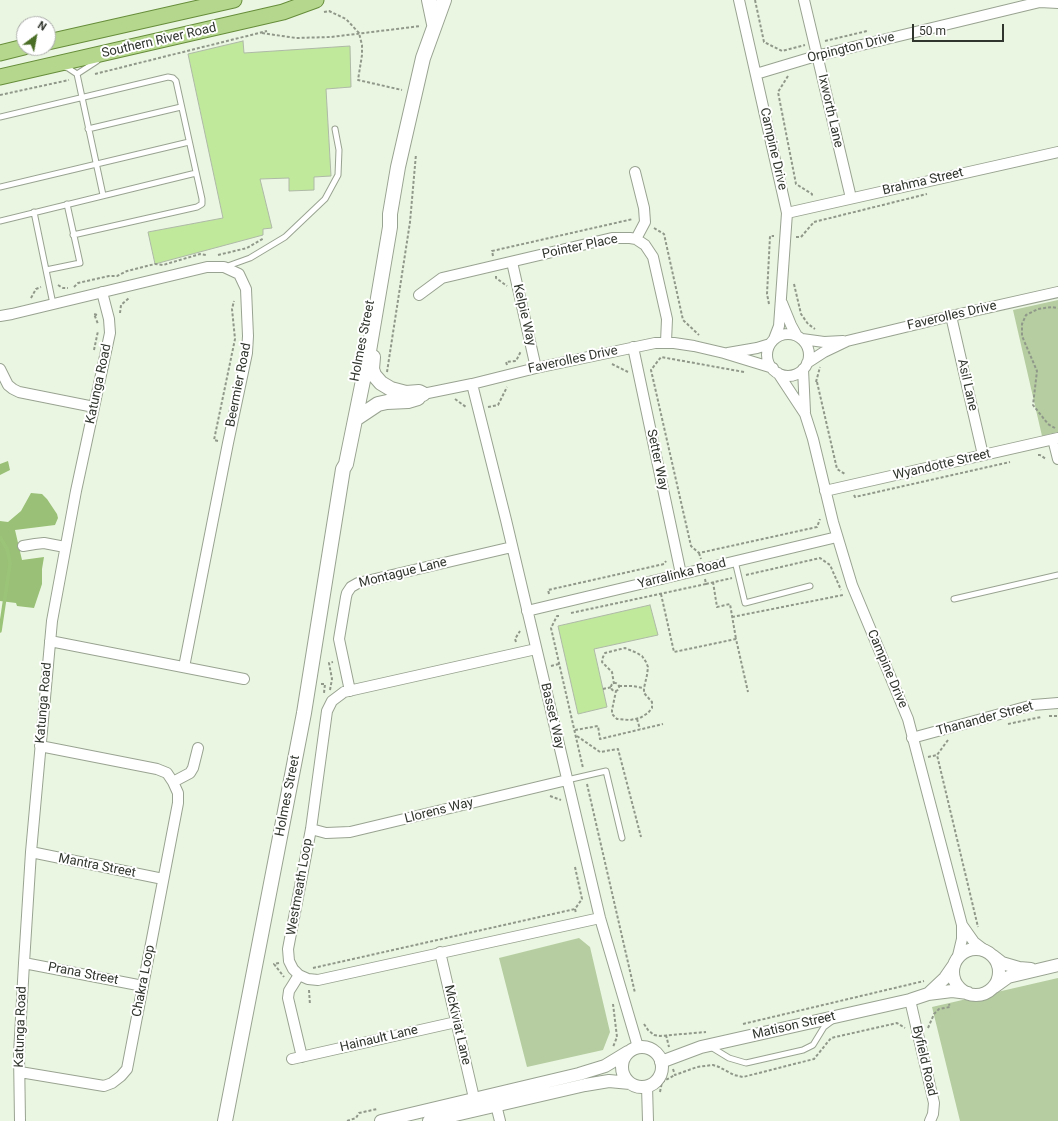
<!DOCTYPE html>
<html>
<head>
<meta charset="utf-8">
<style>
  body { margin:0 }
  #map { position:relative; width:1058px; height:1121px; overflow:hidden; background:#ebf6e2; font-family:Roboto,sans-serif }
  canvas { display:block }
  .north { position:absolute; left:16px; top:16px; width:40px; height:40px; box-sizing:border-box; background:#fff; border:1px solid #acaeab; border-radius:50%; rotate:32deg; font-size:11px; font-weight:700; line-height:16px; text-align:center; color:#30352d }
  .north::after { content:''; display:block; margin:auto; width:14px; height:18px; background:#4b6e26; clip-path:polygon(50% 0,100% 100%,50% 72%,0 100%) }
  .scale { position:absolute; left:912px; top:24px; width:92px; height:18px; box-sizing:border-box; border:2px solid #30352d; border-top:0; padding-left:5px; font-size:12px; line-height:14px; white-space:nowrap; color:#30352d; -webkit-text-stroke:3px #fff; paint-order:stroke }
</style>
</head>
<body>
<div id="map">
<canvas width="1058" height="1121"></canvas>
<div class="north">N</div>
<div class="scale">50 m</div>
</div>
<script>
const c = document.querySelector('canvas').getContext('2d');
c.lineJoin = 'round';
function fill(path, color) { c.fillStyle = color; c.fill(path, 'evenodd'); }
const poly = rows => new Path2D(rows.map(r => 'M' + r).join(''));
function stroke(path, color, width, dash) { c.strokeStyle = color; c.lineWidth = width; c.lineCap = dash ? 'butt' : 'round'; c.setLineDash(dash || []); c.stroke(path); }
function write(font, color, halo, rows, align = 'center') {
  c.font = font + ' Roboto,sans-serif'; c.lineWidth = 4; c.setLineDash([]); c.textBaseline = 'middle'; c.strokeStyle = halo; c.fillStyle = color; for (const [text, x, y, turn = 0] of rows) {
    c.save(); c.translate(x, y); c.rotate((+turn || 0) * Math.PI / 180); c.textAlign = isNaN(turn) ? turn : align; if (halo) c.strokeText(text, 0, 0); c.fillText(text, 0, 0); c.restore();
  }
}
fill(poly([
  [1058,300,1058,432,1042,436,1013,310],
  [579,938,590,947,610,1032,603,1050,527,1067,499,958],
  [1058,978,1058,1121,960,1121,932,1007]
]), '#b5cda1');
fill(poly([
  [8,461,10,470,0,475,0,464],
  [31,493,42,494,47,499,57,514,58,518,55,525,15,530,22,560,44,557,42,569,42,584,34,608,17,606,16,603,0,601,0,521,8,522,21,511]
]), '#99c076');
stroke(poly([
  [0,537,7,549,9,557,10,564,0,631]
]), '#9cc479', 3.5);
const building = poly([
  [243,41,244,53,350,46,351,87,326,89,331,176,314,177,314,190,289,191,289,178,260,179,272,228,263,229,263,235,155,264,148,232,223,218,188,54,243,41],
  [650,605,658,635,594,649,607,707,578,714,558,626,650,605]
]);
fill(building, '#c0e99c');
stroke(building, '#aeb9a6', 1);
const service = poly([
  [64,67,68,68,77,74,103,195],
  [77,74,97,61],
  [0,117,168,77,173,78,176,81,202,199,202,204,197,207,73,235],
  [88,129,181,107],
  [0,187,189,142],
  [34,212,53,304],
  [0,221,196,173],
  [225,267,250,258,285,237,325,199,338,175,339,150,335,129],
  [46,270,80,263,67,204],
  [735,561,745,603,810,586],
  [954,599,1058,575],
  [567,780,606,771,622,838],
  [711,1047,729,1058,746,1063,803,1050,813,1045,824,1027,832,1021]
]);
const minor = poly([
  [739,0,787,213,779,326,774,339],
  [804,0,851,198],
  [1040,2,1058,3],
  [756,74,816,56,1040,2,1045,0],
  [635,172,644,208,645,222,636,239],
  [787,213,1058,152],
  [512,262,536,368],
  [419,295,442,278,612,238,630,238,636,239,645,245,653,257,667,319,666,342],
  [782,303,791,325,797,336],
  [0,316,12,314,207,267,224,267,239,274,246,289,248,336,247,353,228,443,184,667],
  [951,316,983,455],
  '767 355a21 21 0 1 1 42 0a21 21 0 1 1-42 0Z',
  [802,339,824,342,843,341],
  [633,347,681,574],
  [728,353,757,348,770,344],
  [807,363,824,352,847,341,951,316,1058,292],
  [0,369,8,385,13,389,19,392,94,407],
  [803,369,805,412],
  [778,373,805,414,813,439,833,522,852,585,908,719,962,925,962,939,957,960],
  [472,384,506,520,600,918,638,1047],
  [423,394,472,384,536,368,655,343,674,343,694,346,724,353,773,368],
  [1053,439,1058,459],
  [825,491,1058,438],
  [23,546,35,544,44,543,65,547],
  [527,611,837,537],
  [50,641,244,679],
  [536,649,344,692,332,701,327,711,311,829,288,949,289,961,293,969,299,975,308,979,318,980,600,918],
  [350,691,339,639,346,597,347,593,351,587,358,583,512,547],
  [912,738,1033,705,1058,703],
  [173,782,190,773,193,768,198,748],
  [311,829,326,833,350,832,567,780],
  [31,852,163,879],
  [962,925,974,942,987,952],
  [440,952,474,1098],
  [24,963,143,986],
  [299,975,289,991,288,998,302,1057],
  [910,1000,934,1103,933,1114,930,1121],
  [292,1059,456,1022],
  [20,1072,104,1086,112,1083,121,1076,127,1069,178,803,178,793,173,782,167,773,157,769,40,746],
  [647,1086,648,1121],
  [496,1105,500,1121],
  [20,1121,19,1054,24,963,31,852,52,621,76,491,110,333,109,319,102,292]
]);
const tertiary = poly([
  '953 972a23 23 0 1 1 46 0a23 23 0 1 1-46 0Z',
  [993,956,1002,963,1019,968,1031,969],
  [994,987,1008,977,1058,965],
  [928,994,945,978,954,965],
  '622 1067a20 20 0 1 1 40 0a20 20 0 1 1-40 0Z',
  [661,1062,701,1047,910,1000,928,994,952,991,968,993],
  [381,1121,579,1074,605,1066,628,1052],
  [429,1121,585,1085,609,1081,630,1083]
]);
const secondary = poly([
  [429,0,434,24],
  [373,357,372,369,374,375,381,383,391,389,406,393,419,392,423,394],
  [357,418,378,404,387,402,408,401,418,398],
  [225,1121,304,713,343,469,346,464,369,351,390,227,390,214,398,167,423,58,444,0]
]);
const primary = poly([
  [48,42,234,0],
  [0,53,24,47],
  [0,77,283,12,316,0]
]);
stroke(service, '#99a391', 7);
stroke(minor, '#99a391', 12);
stroke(tertiary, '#99a391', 14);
stroke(secondary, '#99a391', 16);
stroke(primary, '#668d3a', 17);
stroke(poly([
  [755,0,764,42,782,51,805,45],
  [324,12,329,11,346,19,359,33,362,45,362,55,358,80,402,90],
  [262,33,296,38,331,37,421,26],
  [825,41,867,31],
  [95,74,267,31],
  [788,76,778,92,796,184,812,194,812,196],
  [0,95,69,80],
  [814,222,927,194],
  [654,228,664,234,683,320,699,335],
  [796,237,801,237,814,222],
  [218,255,247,248,264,238],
  [493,256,492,251,633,219],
  [496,276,496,278,507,286],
  [794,284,801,314,808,324,815,329],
  [58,285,63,288,68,288],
  [74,287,78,283,109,276,117,276,127,271,155,264,163,265,200,254,206,255],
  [31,298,36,289,41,287],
  [769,304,767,294,770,236,774,236],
  [120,313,121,305,130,297],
  [97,315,94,314,98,324],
  [94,350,98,331],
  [612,364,628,372],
  [507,365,506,362,516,361,521,351],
  [387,372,410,222,416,154],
  [744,372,661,357,651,370,691,546,699,553,817,527,820,519],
  [816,382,820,367],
  [817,382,837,469,845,474],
  [455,399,466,407],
  [488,407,498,405,507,387],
  [1055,428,1048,424,1033,405,1037,371,1022,336,1022,324,1026,315,1038,309,1052,307,1058,308],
  [218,441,214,440,235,339,232,309,234,301],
  [1038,455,1040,455,1046,459],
  [854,495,855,497,1010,462],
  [699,553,701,559],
  [746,575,820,558,830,565,841,590],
  [705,579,706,584,732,578],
  [713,582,717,607,730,604,736,639],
  [549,594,548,590,664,564,666,561],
  [661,594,674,652,736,639,748,692],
  [571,613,706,584],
  [559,616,557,616,551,628,583,768],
  [732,617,843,595],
  [516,642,515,639,520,631],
  [551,666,559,664],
  '611 687a4 4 0 1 1 8 0a4 4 0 1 1-8 0Z',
  [321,684,325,684,324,693],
  [614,684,612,672,602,662,603,657,605,653,625,648,637,653,642,656,646,662,648,667,647,675,644,688,644,693,652,702,652,708,648,713,640,718,630,720,617,719,612,714,612,710,616,691],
  [619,686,632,686,644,688],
  [603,689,612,687],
  [330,690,332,679,329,663,333,662],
  [1049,716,1058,716],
  [637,719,640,729],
  [1008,724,1041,717],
  [575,730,598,726,600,739,663,724],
  [577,736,600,752,618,749,641,837],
  [948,740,937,755,978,927],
  [928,757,937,755],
  [587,784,635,993],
  [550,796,561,800],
  [575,867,582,899,575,909,576,913],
  [279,963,274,964,284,977],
  [313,968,575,909],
  [309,990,310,1005],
  [613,1004,617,1037,613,1047],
  [644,1024,648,1030,654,1035,660,1036,706,1032],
  [743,1024,924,981],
  [928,1028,934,1014,939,1009,950,1007,949,1004],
  [666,1035,669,1047],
  [673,1069,675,1075,697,1067,713,1065,719,1067,734,1075,743,1077,814,1059,831,1038,897,1023,905,1028],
  [660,1092,662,1082,675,1075],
  [347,1121,356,1118,359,1113,377,1109]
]), '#90988a', 2, [3, 2]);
stroke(service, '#fff', 5);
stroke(minor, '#fff', 10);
stroke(tertiary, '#fff', 12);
stroke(secondary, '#fff', 14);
stroke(primary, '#b5d78d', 15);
write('13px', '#30352d', '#fff', [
  ["Southern River Road",159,41,-13],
  ["Orpington Drive",851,48,-14],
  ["Ixworth Lane",830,111,77],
  ["Campine Drive",773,149,77],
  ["Brahma Street",923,182,-13],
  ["Pointer Place",580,247,-12],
  ["Kelpie Way",524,315,77],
  ["Faverolles Drive",952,316,-13],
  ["Holmes Street",363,341,-79],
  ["Faverolles Drive",573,360,-12],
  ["Katunga Road",99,384,-78],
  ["Beermier Road",239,385,-79],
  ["Asil Lane",967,385,77],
  ["Setter Way",657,460,78],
  ["Wyandotte Street",942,465,-13],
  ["Montague Lane",403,573,-14],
  ["Yarralinka Road",682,574,-14],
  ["Campine Drive",887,669,67],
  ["Katunga Road",44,703,-85],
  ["Basset Way",552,716,77],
  ["Thanander Street",985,719,-15],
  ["Holmes Street",288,796,-79],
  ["Llorens Way",439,811,-14],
  ["Mantra Street",97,866,11],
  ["Westmeath Loop",300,887,-80],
  ["Prana Street",83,974,11],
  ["Chakra Loop",144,981,-79],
  ["McKiviat Lane",457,1025,77],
  ["Matison Street",794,1026,-13],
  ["Katunga Road",21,1027,-88],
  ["Hainault Lane",379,1039,-13],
  ["Byfield Road",924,1061,77]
]);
</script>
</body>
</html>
